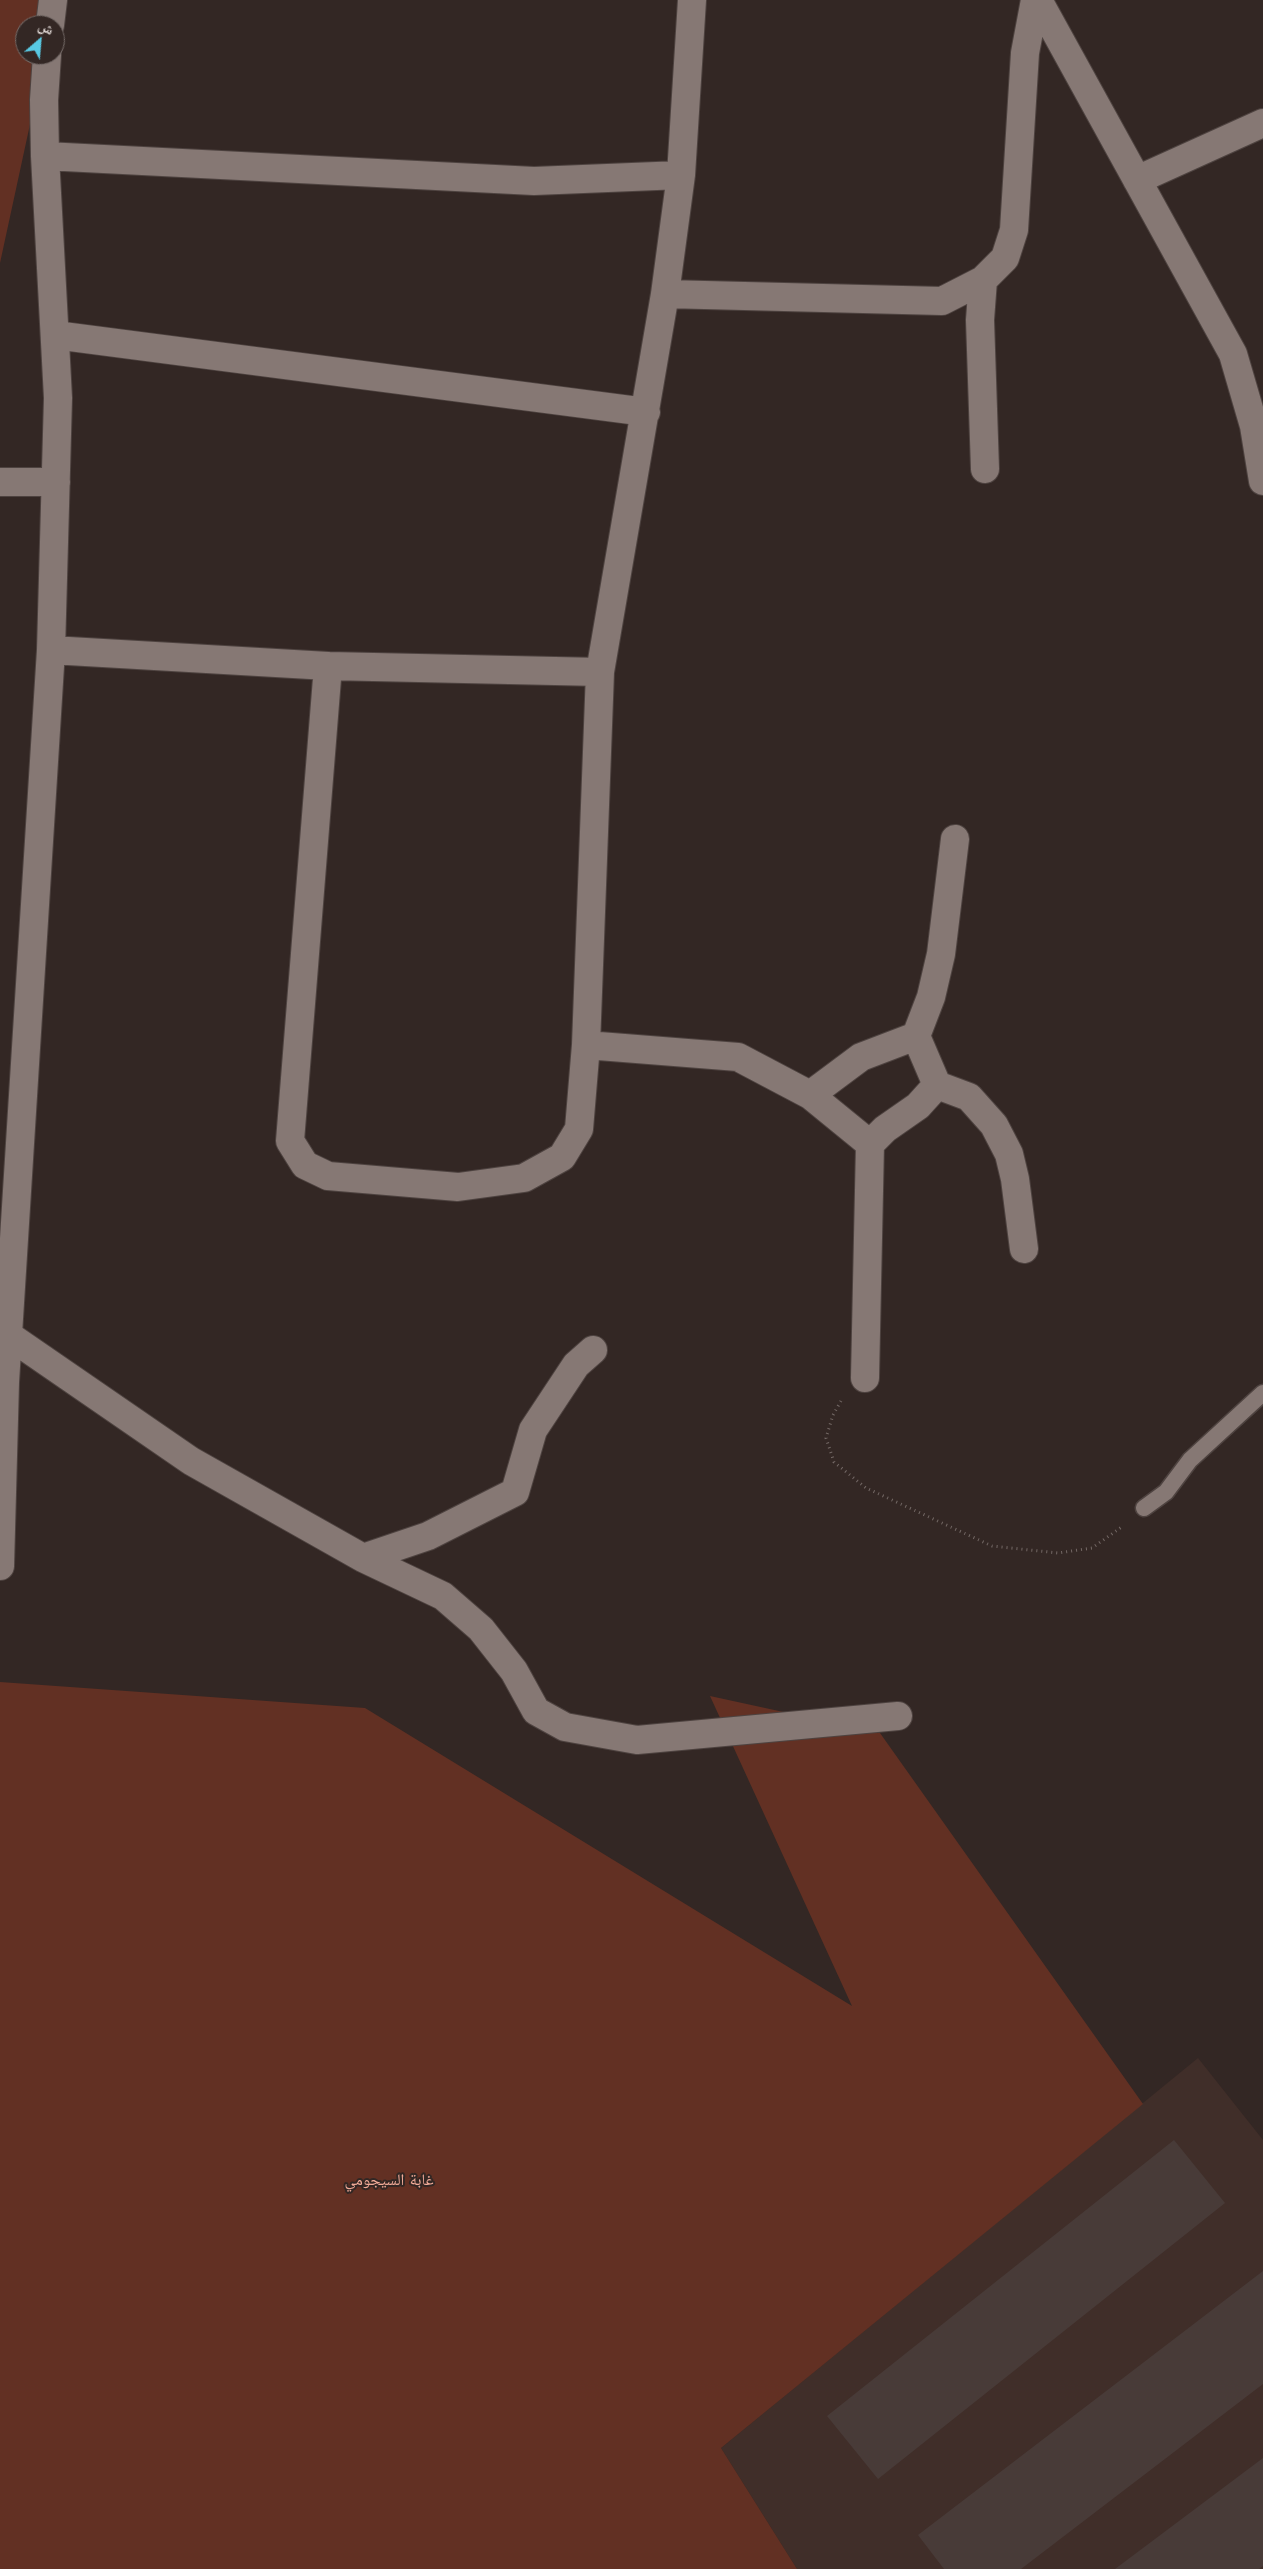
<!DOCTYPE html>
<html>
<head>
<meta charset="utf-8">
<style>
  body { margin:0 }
  #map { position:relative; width:1263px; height:2569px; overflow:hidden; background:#332724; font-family:"Work Sans","Noto Naskh Arabic",sans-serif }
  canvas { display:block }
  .north { position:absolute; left:15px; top:15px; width:50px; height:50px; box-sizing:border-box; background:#332724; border:1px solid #776d6a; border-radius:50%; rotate:27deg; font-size:14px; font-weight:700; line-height:20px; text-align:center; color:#ded6d3 }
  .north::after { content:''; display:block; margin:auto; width:18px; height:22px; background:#58c9e3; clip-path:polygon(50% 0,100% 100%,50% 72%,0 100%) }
</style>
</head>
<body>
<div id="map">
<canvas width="1263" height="2569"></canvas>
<div class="north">ش</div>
</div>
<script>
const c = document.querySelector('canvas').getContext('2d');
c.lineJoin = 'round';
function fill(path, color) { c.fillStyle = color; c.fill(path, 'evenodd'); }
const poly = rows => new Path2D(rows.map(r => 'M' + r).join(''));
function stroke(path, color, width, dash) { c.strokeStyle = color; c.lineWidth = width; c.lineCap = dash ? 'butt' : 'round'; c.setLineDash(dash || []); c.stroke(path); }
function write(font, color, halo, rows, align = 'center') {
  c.font = font + ' "Work Sans","Noto Naskh Arabic",sans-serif'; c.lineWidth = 4; c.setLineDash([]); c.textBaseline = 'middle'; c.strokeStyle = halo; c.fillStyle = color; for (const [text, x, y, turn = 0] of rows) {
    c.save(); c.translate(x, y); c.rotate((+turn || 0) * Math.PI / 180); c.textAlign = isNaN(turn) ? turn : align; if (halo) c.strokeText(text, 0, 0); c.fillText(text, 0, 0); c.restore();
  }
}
fill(poly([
  [1198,2058,1263,2140,1263,2569,797,2569,721,2448]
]), '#402e29');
fill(poly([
  [0,0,57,0,52,25,25,25,25,55,45,55,0,263],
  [0,1682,365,1708,852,2006,710,1696,880,1733,1143,2104,721,2448,797,2569,0,2569]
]), '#623023');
fill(poly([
  [1174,2140,1225,2203,878,2479,827,2416],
  [1263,2271,1263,2384,1021,2569,944,2569,918,2535],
  [1263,2458,1263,2566,1259,2569,1115,2569]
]), '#483b38');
const service = poly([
  [1144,1508,1166,1492,1190,1460,1263,1393]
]);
const minor = poly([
  [1038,0,1233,354,1254,426,1263,481],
  [50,25,53,0],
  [45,156,534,181,681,175],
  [1137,180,1263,123],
  [983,280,980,320,985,469],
  [665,294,942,301,983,280,1005,258,1014,230,1025,53,1035,0],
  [55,335,646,412],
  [0,482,56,482],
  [51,650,328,666,600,672],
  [328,666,290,1141,305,1165,328,1176,458,1187,524,1178,562,1157,579,1129,586,1045,600,672,665,294,681,175,692,0],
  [586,1045,738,1057,810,1095,870,1144,865,1378],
  [937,1085,969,1097,994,1125,1009,1154,1015,1179,1024,1249],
  [810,1095,861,1057,916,1036,931,997,941,954,955,839],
  [870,1144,885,1129,918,1106,937,1085,916,1036],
  [8,1335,191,1461,363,1558,443,1596,481,1629,514,1671,536,1711,565,1727,637,1740,898,1716],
  [363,1558,428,1536,515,1492,533,1430,576,1365,593,1350],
  [0,1566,5,1382,51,650,58,398,45,156,44,100,47,55]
]);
stroke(service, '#4e4340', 19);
stroke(minor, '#4e4340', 30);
stroke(poly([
  [841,1401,833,1415,826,1438,834,1462,866,1488,992,1546,1058,1553,1092,1548,1123,1526]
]), '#746966', 3, [1, 4]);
stroke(service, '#867874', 16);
stroke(minor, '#867874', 28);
write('16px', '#f3ac99', '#332724', [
  ["غابة السيجومي",389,2180]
]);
</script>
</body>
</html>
